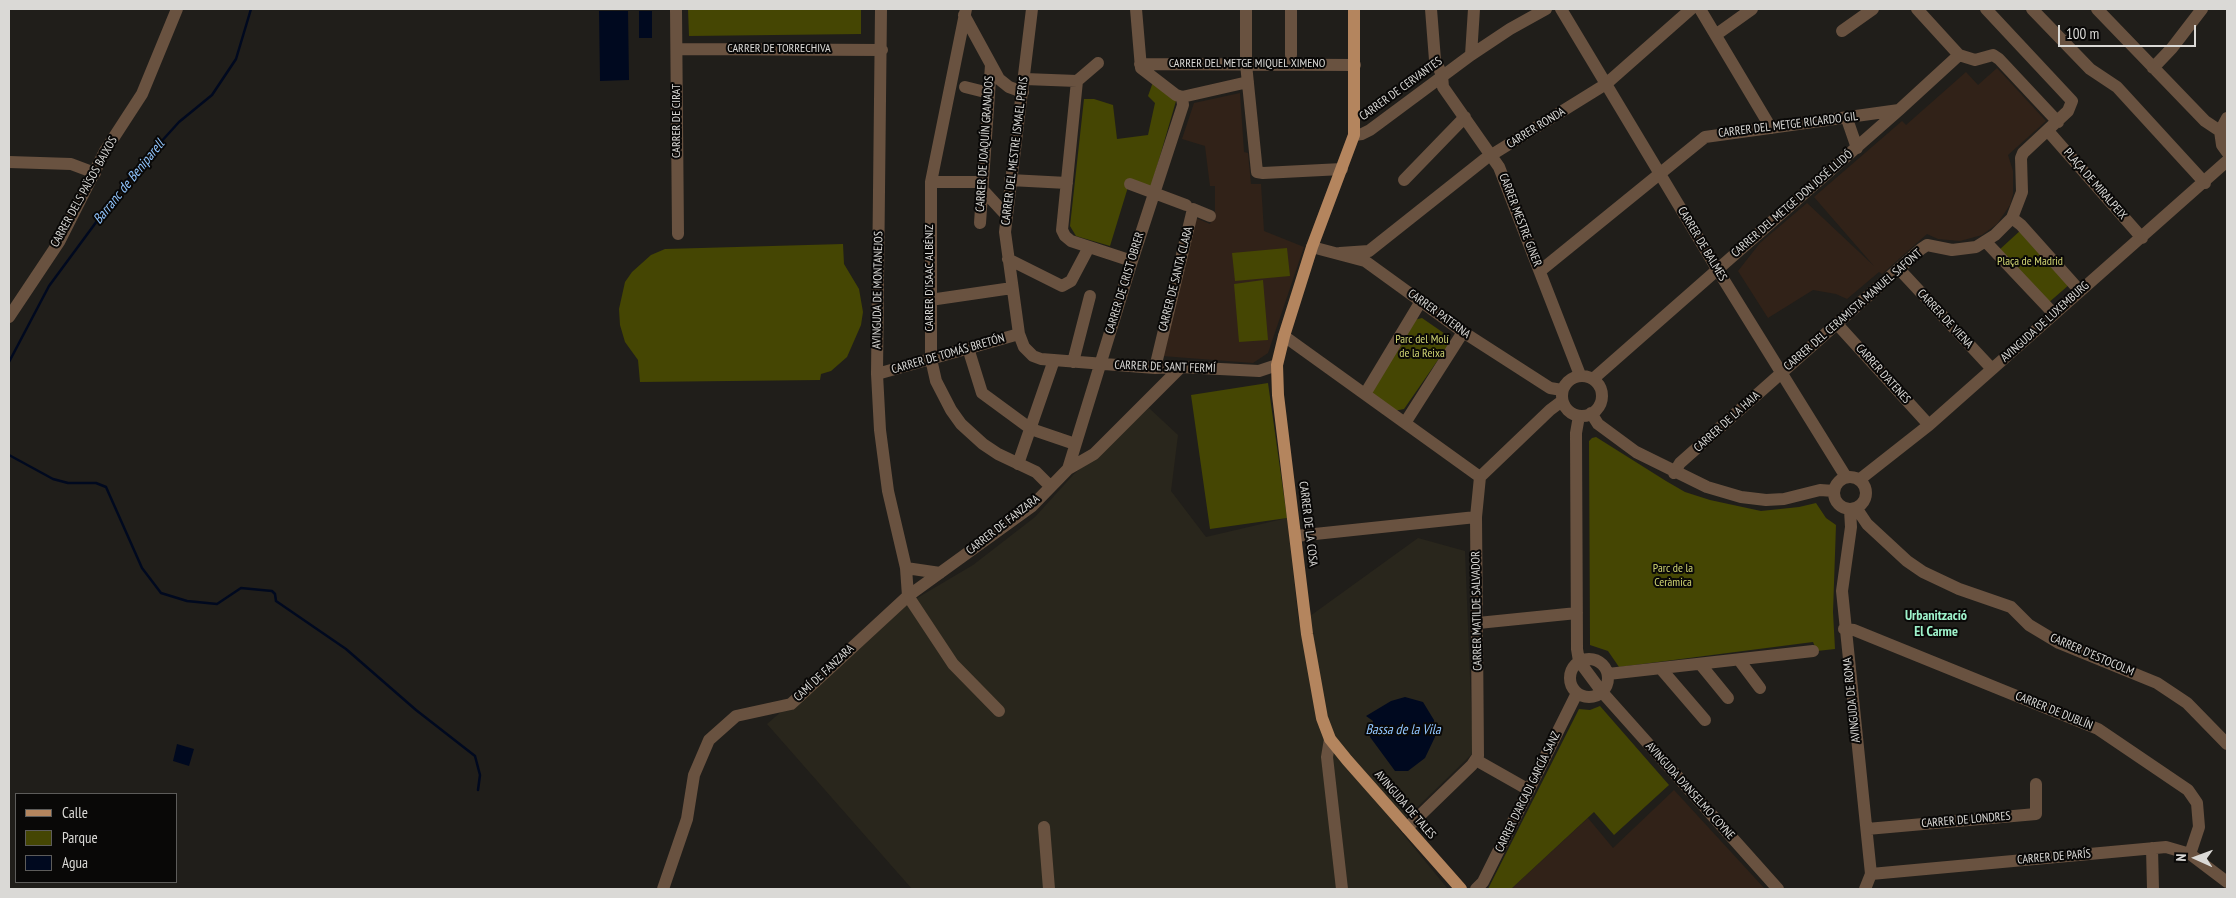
<!DOCTYPE html>
<html>
<head>
<meta charset="utf-8">
<style>
  body { margin:0 }
  #map { position:relative; width:2236px; height:898px; overflow:hidden; background:#201e1a; font-family:"PT Sans Narrow",sans-serif }
  canvas { display:block }
  .frame { position:absolute; inset:0; border:10px solid #dad9d6; pointer-events:none }
  .legend { position:absolute; left:15px; top:793px; width:162px; height:90px; box-sizing:border-box; background:#090807; border:1px solid #5d5c5a; margin:0; padding:6px 9px; list-style:none; font-size:15px; color:#dad9d6 }
  .legend li { display:flex; align-items:center; gap:10px; height:25px }
  .legend b { width:25px; border:1px solid #5d5c5a }
  .north { position:absolute; left:2171px; top:833px; width:50px; height:50px; -webkit-text-stroke:4px #090807; paint-order:stroke; rotate:272deg; font-size:14px; font-weight:700; line-height:20px; text-align:center; color:#dad9d6 }
  .north::after { content:''; display:block; margin:auto; width:18px; height:22px; background:#dad9d6; clip-path:polygon(50% 0,100% 100%,50% 72%,0 100%) }
  .scale { position:absolute; left:2058px; top:25px; width:138px; height:22px; box-sizing:border-box; border:2px solid #dad9d6; border-top:0; padding-left:6px; font-size:15px; line-height:18px; white-space:nowrap; color:#dad9d6; -webkit-text-stroke:4px #090807; paint-order:stroke }
</style>
</head>
<body>
<div id="map">
<canvas width="2236" height="898"></canvas>
<div class="frame"></div>
<ul class="legend">
<li><b style="height:6px;background:#b4855e"></b>Calle</li>
<li><b style="height:14px;background:#454603"></b>Parque</li>
<li><b style="height:14px;background:#00091f"></b>Agua</li>
</ul>
<div class="north">N</div>
<div class="scale">100 m</div>
</div>
<script>
const c = document.querySelector('canvas').getContext('2d');
c.lineJoin = 'round';
function fill(path, color) { c.fillStyle = color; c.fill(path, 'evenodd'); }
const poly = rows => new Path2D(rows.map(r => 'M' + r).join(''));
function stroke(path, color, width, dash) { c.strokeStyle = color; c.lineWidth = width; c.lineCap = dash ? 'butt' : 'round'; c.setLineDash(dash || []); c.stroke(path); }
function write(font, color, halo, rows, align = 'center') {
  c.font = font + ' "PT Sans Narrow",sans-serif'; c.lineWidth = 4; c.setLineDash([]); c.textBaseline = 'middle'; c.strokeStyle = halo; c.fillStyle = color; for (const [text, x, y, turn = 0] of rows) {
    c.save(); c.translate(x, y); c.rotate((+turn || 0) * Math.PI / 180); c.textAlign = isNaN(turn) ? turn : align; if (halo) c.strokeText(text, 0, 0); c.fillText(text, 0, 0); c.restore();
  }
}
fill(poly([
  [1149,408,1178,435,1171,491,1206,537,1287,518,1299,624,1418,538,1465,551,1473,753,1397,827,1448,889,912,889,767,724,902,607,973,565,1035,517,1074,474]
]), '#29261c');
fill(poly([
  [1997,68,2046,121,2008,155,2013,171,2013,194,2010,205,1997,224,1982,235,1960,241,1938,239,1927,234,1882,274,1879,272,1847,299,1836,294,1813,290,1768,318,1738,271,1760,243,1807,203,1874,266,1814,197,1902,121,1906,125,1966,72,1978,85],
  [1240,93,1244,152,1248,153,1251,184,1261,184,1264,231,1304,247,1268,353,1253,363,1162,356,1196,218,1210,224,1215,211,1215,186,1210,186,1205,146,1182,139,1194,103],
  [1674,790,1765,889,1511,889,1588,818,1613,848]
]), '#312218');
fill(poly([
  [688,9,861,9,861,34,689,36],
  [1153,82,1176,101,1151,187,1128,187,1110,246,1076,236,1070,226,1084,99,1094,99,1113,105,1117,139,1148,135,1155,103,1148,96],
  [2022,229,2070,284,2047,304,1998,251],
  [843,244,844,264,859,289,863,312,861,325,847,357,831,371,821,374,820,380,640,382,638,360,625,342,620,325,619,309,625,282,632,272,651,255,665,249],
  [1287,248,1290,276,1235,281,1232,253],
  [1263,280,1268,340,1239,342,1234,284],
  [1422,318,1448,336,1449,344,1404,409,1394,411,1373,396,1370,386,1414,320],
  [1268,383,1287,518,1210,529,1191,395],
  [1596,437,1666,481,1685,492,1710,500,1761,511,1799,507,1816,503,1826,518,1836,525,1833,612,1835,649,1817,651,1813,642,1619,667,1608,651,1590,645,1589,441,1592,438],
  [1600,706,1669,785,1614,835,1594,812,1511,889,1488,889,1579,709,1590,710]
]), '#454603');
fill(poly([
  [599,11,628,11,629,80,600,81],
  [639,11,652,11,652,38,639,38],
  [1405,697,1423,702,1434,720,1435,737,1425,758,1408,771,1395,771,1370,737,1373,721,1366,716,1391,701],
  [177,744,194,749,189,766,173,761]
]), '#00091f');
stroke(poly([
  [9,362,49,286,131,175,179,122,212,95,236,59,251,9],
  [9,455,53,479,68,483,96,483,106,487,142,568,161,593,187,601,217,604,241,588,272,591,275,594,276,601,346,649,416,710,475,756,480,775,478,790]
]), '#00091f', 2.5);
stroke(poly([
  [676,9,678,234],
  [881,9,877,374,880,430,888,491,906,568,908,596,953,664,999,711],
  [966,9,931,182,931,359,936,381,951,410,961,424,983,444,998,454,1036,472,1050,486],
  [1032,9,1005,232,1019,334,1024,347,1033,356,1041,359,1155,368,1181,367,1259,371,1277,365],
  [1136,9,1141,68,1176,95,1182,97,1248,82],
  [1246,9,1246,64,1257,172,1263,173,1342,169],
  [1291,9,1291,55],
  [1431,9,1435,60,1442,75,1443,87,1499,167,1580,375],
  [1561,9,1717,269,1846,477],
  [1700,9,1771,128],
  [1917,9,1959,55,1975,60,1993,55,1999,59,2058,122],
  [2032,9,2090,69,2117,87,2205,183],
  [2097,9,2205,121,2220,131],
  [964,15,999,79,1009,87,1023,92],
  [1842,31,1873,9],
  [1717,34,1752,9],
  [677,49,882,50],
  [1471,55,1474,9],
  [1098,63,1077,81,1062,230,1065,236,1071,241,1132,261],
  [1140,64,1355,65],
  [2153,68,2172,48,2202,9],
  [1025,79,1077,81],
  [965,87,989,93],
  [2227,118,2220,131,2222,145,2227,152],
  [1847,119,1857,148],
  [2048,131,2142,238],
  [1354,135,1362,134,1370,130,1471,55,1510,29,1546,9],
  [9,162,71,164,95,173],
  [1010,180,1067,183],
  [1404,180,1465,117],
  [931,182,983,182],
  [1130,184,1186,205],
  [982,189,1006,215],
  [2012,218,2021,225,2080,291],
  [980,223,991,65],
  [1986,242,2054,314],
  [1312,247,1365,261,1463,332,1550,388,1562,390],
  [1340,253,1369,251,1485,159,1606,84,1691,9],
  [1008,259,1062,286,1071,281,1089,247],
  [1899,269,1992,369],
  [1540,271,1705,137,1899,110],
  [930,300,1012,288],
  [9,317,59,242,105,151,142,94,177,9],
  [1837,324,1929,425],
  [1284,336,1480,477],
  [968,348,982,393,1031,429,1075,444],
  [1073,362,1090,296],
  [1155,368,1193,209,1210,216],
  [877,374,1019,334],
  '1562 396a20 20 0 1 1 40 0a20 20 0 1 1-40 0Z',
  [1593,379,1899,110,1959,55],
  [1365,394,1421,301],
  [1591,413,1598,424,1636,452,1707,487,1741,497,1766,500,1784,499,1820,490,1834,491],
  [1579,416,1576,433,1577,649,1579,661,1602,692,1778,889],
  [1405,423,1463,332],
  [1018,464,1054,360],
  [1068,469,1132,261,1183,105,1182,97],
  [1674,473,1680,463,1921,249,1927,245,1952,250,1976,247,1995,235,2012,218,2022,192,2021,158,2023,153,2068,111,2072,101,1986,9],
  '1834 493a16 16 0 1 1 32 0a16 16 0 1 1-32 0Z',
  [1859,480,1929,425,2227,161],
  [1857,509,1867,524,1907,561,1923,572,1959,589,2011,607,2029,625,2059,643,2157,683,2187,703,2227,744],
  [1850,510,1851,527,1842,591,1871,874,1865,889],
  [1296,536,1476,517],
  [906,568,940,573],
  [1478,623,1577,613],
  [1844,629,1854,630,2098,729,2188,790,2197,803,2199,827,2190,854],
  '1570 678a19 19 0 1 1 38 0a19 19 0 1 1-38 0Z',
  [1739,660,1760,688],
  [1701,665,1728,698],
  [1662,670,1705,720],
  [1608,674,1813,651],
  [1330,739,1327,757,1342,889],
  [1476,760,1529,790],
  [1044,827,1049,889],
  [1407,828,1472,765,1478,756,1476,517,1480,477,1550,410,1562,401],
  [1867,829,2036,814,2036,784],
  [2152,848,2153,889],
  [1871,874,2166,847,2190,854,2227,882],
  [663,889,687,819,694,775,709,740,736,716,791,704,908,596,1031,507,1068,469,1094,454,1181,367],
  [1476,889,1483,882,1577,693]
]), '#695240', 12);
stroke(poly([
  [1354,9,1354,135,1312,247,1284,336,1277,365,1278,395,1307,634,1322,718,1330,739,1347,760,1461,889]
]), '#b4855e', 12);
write('12px', '#dad9d6', '#090807', [
  ["CARRER DE TORRECHIVA",779,49],
  ["CARRER DEL METGE MIQUEL XIMENO",1247,64],
  ["CARRER DE CERVANTES",1401,89,-36],
  ["CARRER DE CIRAT",677,121,-90],
  ["CARRER DEL METGE RICARDO GIL",1788,125,-7],
  ["CARRER RONDA",1536,128,-32],
  ["CARRER DE JOAQUÍN GRANADOS",985,144,-86],
  ["CARRER DEL MESTRE ISMAEL PERIS",1015,151,-83],
  ["PLAÇA DE MIRALPEIX",2095,184,49],
  ["CARRER DELS PAÏSOS BAIXOS",84,192,-61],
  ["CARRER DEL METGE DON JOSÉ LLIDÓ",1792,204,-41],
  ["CARRER MESTRE GINER",1520,220,69],
  ["CARRER DE BALMES",1702,244,59],
  ["CARRER D'ISAAC ALBÉNIZ",930,278,-90],
  ["CARRER DE SANTA CLARA",1176,279,-76],
  ["CARRER DE CRIST OBRER",1125,283,-73],
  ["AVINGUDA DE MONTANEJOS",878,290,-89],
  ["CARRER DEL CERAMISTA MANUEL SAFONT",1853,310,-41],
  ["CARRER PATERNA",1439,314,36],
  ["CARRER DE VIENA",1945,319,47],
  ["AVINGUDA DE LUXEMBURG",2045,322,-42],
  ["CARRER DE TOMÁS BRETÓN",948,354,-16],
  ["CARRER DE SANT FERMÍ",1165,367,2],
  ["CARRER D'ATENES",1883,374,48],
  ["CARRER DE LA HAIA",1727,422,-42],
  ["CARRER DE LA COSA",1308,524,83],
  ["CARRER DE FANZARA",1003,525,-38],
  ["CARRER MATILDE SALVADOR",1477,611,-91],
  ["CARRER D'ESTOCOLM",2092,655,23],
  ["CAMÍ DE FANZARA",824,673,-43],
  ["AVINGUDA DE ROMA",1852,700,-96],
  ["CARRER DE DUBLÍN",2054,711,22],
  ["AVINGUDA D'ANSELMO COYNE",1690,791,48],
  ["CARRER D'ARCADI GARCÍA SANZ",1528,792,-64],
  ["AVINGUDA DE TALES",1405,805,49],
  ["CARRER DE LONDRES",1966,820,-5],
  ["CARRER DE PARÍS",2054,857,-5]
]);
write('12px', '#d0d472', '#090807', [
  ["Plaça de Madrid",2030,262],
  ["Parc del Molí",1422,340],
  ["de la Reixa",1422,354],
  ["Parc de la",1673,569],
  ["Ceràmica",1673,583]
]);
write('italic 14px', '#90c4fd', '#090807', [
  ["Barranc de Beniparell",129,182,-51],
  ["Bassa de la Vila",1403,730]
]);
write('bold 14px', '#9ef3cb', '#090807', [
  ["Urbanització",1936,616],
  ["El Carme",1936,632]
]);
</script>
</body>
</html>
